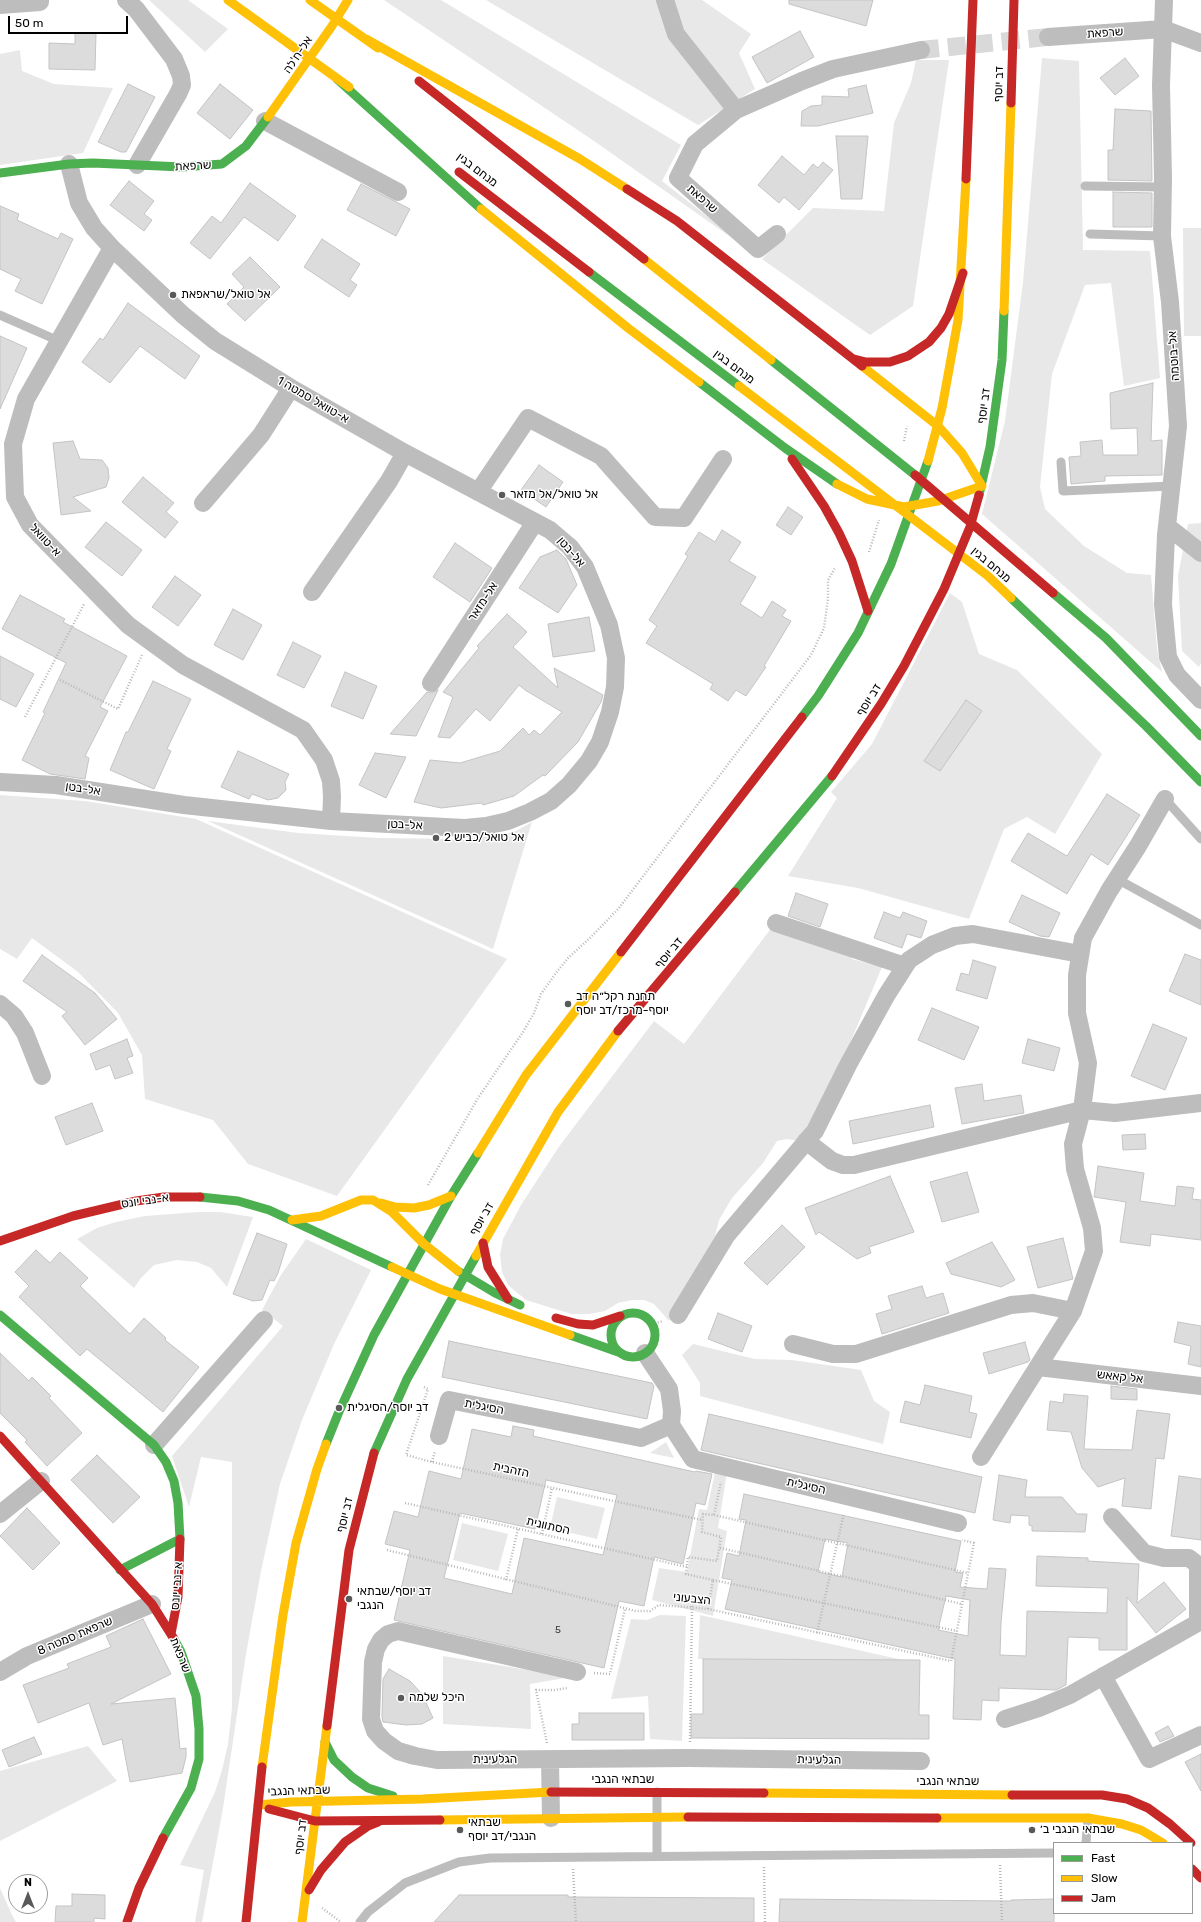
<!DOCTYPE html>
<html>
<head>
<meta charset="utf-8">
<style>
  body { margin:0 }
  #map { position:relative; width:1201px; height:1922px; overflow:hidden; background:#fff; font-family:Rubik,sans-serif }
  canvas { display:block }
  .legend { position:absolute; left:1053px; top:1842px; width:140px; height:72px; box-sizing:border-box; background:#fff; border:1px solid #999; margin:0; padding:5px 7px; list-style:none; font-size:12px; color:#000 }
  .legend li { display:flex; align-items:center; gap:8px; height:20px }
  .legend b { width:20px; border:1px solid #999 }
  .north { position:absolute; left:8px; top:1874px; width:40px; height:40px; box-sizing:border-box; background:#fff; border:1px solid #999; border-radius:50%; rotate:0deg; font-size:11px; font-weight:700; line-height:16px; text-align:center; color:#000 }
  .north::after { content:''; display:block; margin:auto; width:14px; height:18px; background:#595959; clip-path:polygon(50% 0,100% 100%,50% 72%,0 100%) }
  .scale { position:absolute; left:8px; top:16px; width:120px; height:18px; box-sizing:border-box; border:2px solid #000; border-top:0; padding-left:5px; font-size:12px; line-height:14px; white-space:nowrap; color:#000; -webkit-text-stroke:3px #fff; paint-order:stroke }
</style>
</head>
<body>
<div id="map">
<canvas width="1201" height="1922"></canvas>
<ul class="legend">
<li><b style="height:5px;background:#4caf50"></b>Fast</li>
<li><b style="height:5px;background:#ffc107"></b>Slow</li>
<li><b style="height:5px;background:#c62828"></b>Jam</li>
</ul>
<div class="north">N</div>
<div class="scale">50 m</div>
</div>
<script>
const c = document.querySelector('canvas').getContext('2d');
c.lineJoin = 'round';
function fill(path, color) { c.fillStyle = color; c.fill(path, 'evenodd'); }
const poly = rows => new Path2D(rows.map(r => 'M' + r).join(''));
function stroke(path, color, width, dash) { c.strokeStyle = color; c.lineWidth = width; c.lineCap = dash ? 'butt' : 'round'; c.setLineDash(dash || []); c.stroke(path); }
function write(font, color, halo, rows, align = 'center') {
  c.font = font + ' Rubik,"Noto Sans Hebrew",sans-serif'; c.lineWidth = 3; c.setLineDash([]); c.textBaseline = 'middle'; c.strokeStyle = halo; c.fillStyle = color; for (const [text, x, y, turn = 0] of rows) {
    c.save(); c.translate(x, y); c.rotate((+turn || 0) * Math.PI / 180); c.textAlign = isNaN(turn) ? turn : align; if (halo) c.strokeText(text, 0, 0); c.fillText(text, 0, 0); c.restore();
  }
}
fill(poly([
  [149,0,188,0,228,29,205,52],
  [384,0,441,0,681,145,662,181,762,259,813,208,884,211,894,123,911,83,916,60,949,60,913,306,870,335,594,141],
  [486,0,702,0,751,34,739,53,755,89,698,125],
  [20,50,22,71,54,84,113,88,83,153,0,165,0,54],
  [1042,58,1079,61,1083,250,1150,251,1160,378,1124,386,1111,283,1085,285,1052,374,1040,487,1045,509,1084,546,1127,573,1151,575,1157,649,1162,672,982,514,1005,421,1023,282],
  [1183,228,1201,228,1201,336,1184,336],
  [1201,523,1201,663,1199,667,1182,651,1178,576,1188,524],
  [950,593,962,602,979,654,1017,670,1102,754,1055,834,1027,817,1004,829,969,919,858,888,788,876,837,798,831,792,872,744],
  [0,795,85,801,196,819,507,959,337,1196,248,1164,213,1120,145,1099,142,1055,118,1013,78,972,32,938,17,959,0,949],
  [208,821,298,833,378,838,461,839,497,836,516,831,532,822,493,949],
  [772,927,854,951,852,959,882,967,837,1074,799,1141,787,1139,777,1141,763,1163,732,1198,719,1220,712,1249,669,1321,654,1304,644,1300,632,1300,618,1303,605,1311,590,1314,571,1314,526,1300,508,1285,502,1272,500,1254,503,1239,521,1205,558,1148,654,1021,684,1044],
  [198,1212,220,1212,253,1217,227,1287,211,1268,197,1262,177,1260,154,1265,141,1278,134,1288,77,1239,97,1228,116,1222,145,1216],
  [306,1239,371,1270,334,1344,302,1420,280,1484,261,1571,246,1654,223,1808,202,1922,195,1922,204,1870,180,1865,215,1792,222,1770,228,1744,232,1708,232,1462,201,1457,189,1507,172,1456,283,1326,262,1310,281,1275],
  [693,1344,755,1359,792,1360,861,1370,874,1401,890,1412,883,1444,700,1396,700,1383,682,1355],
  [666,1442,674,1458,650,1453],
  [715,1472,727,1473,718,1528,727,1531,713,1616,652,1600,659,1568,687,1572,699,1509,707,1510],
  [557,1497,605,1508,597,1539,550,1528],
  [462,1523,508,1534,498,1571,453,1560],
  [660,1615,686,1616,682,1741,650,1739,648,1696,611,1699,631,1619,647,1620],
  [700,1615,903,1660,698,1659],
  [443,1656,571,1677,530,1684,531,1729,443,1724],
  [88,1746,117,1781,0,1841,0,1771],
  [0,1888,12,1915,16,1922,0,1922]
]), '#e8e8e8');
const building = poly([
  [789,0,873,0,866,26,789,4,789,0],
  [800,31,814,57,767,83,752,57,800,31],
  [75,33,96,33,95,70,49,69,49,43,75,44,75,33],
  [1125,58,1139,76,1115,95,1100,78,1125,58],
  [128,84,155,97,126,152,121,152,98,142,128,84],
  [220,84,253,110,230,139,197,113,220,84],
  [866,85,873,113,818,126,801,126,802,111,811,106,822,105,822,96,849,97,848,89,866,85],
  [1115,109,1151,111,1152,181,1108,180,1108,150,1113,150,1115,109],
  [836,136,868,136,862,199,841,199,836,136],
  [782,156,804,175,813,164,818,168,823,162,833,170,799,210,784,197,779,203,758,185,782,156],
  [129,181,154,201,144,214,152,220,144,231,110,205,129,181],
  [250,183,296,216,278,241,244,217,210,259,190,243,212,216,221,223,250,183],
  [361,184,410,209,396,236,347,210,361,184],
  [1113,192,1152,193,1152,227,1113,227,1113,192],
  [0,206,19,214,17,220,58,239,61,233,73,239,42,304,15,291,21,279,0,269,0,206],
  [322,239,360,264,350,280,357,285,349,297,304,267,322,239],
  [250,257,280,287,245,321,227,304,244,287,232,274,250,257],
  [128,303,200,356,185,379,140,346,110,383,82,362,100,338,103,340,128,303],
  [0,336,27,348,0,409,0,336],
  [1153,383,1151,441,1162,440,1162,475,1105,476,1105,481,1071,484,1069,457,1081,456,1080,442,1102,440,1103,455,1138,455,1137,428,1111,429,1110,393,1153,383],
  [73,441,80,459,102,460,108,468,109,478,106,487,73,497,91,511,61,515,53,443,73,441],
  [539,465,563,482,546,507,521,490,539,465],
  [143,477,174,503,166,512,178,522,165,538,122,502,143,477],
  [788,507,803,517,791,535,776,525,788,507],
  [106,522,142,550,122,576,85,547,106,522],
  [722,530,741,542,729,561,756,577,740,604,762,618,772,601,786,610,782,616,791,621,764,666,766,667,746,696,736,690,728,701,710,689,713,684,646,643,657,626,649,620,688,556,685,554,699,532,715,542,722,530],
  [455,543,492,568,470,602,433,577,455,543],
  [557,550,566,559,577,585,558,613,519,588,540,557,557,550],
  [175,576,201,595,178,626,152,607,175,576],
  [20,595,65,619,63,622,127,656,100,707,108,711,85,756,89,758,85,779,50,774,22,760,45,713,43,712,66,663,2,629,20,595],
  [233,609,262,625,243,660,214,645,233,609],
  [507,614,527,632,513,647,558,688,554,668,603,695,601,702,578,742,545,776,543,775,514,796,483,805,482,803,441,808,414,802,430,760,460,763,500,751,523,728,529,735,534,730,540,735,562,712,525,690,519,685,490,721,476,709,450,738,438,737,453,697,443,692,479,648,477,646,507,614],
  [589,617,595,651,553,657,548,624,589,617],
  [293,642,321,656,304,688,277,675,293,642],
  [0,656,34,674,16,707,0,699,0,656],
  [345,672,377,686,363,719,331,706,345,672],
  [153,681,191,699,167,749,171,751,154,789,110,770,126,732,128,732,153,681],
  [438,690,416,736,390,734,427,692,431,693,438,690],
  [966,700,982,711,940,771,924,761,966,700],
  [238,751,289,774,285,782,286,790,278,798,268,800,252,794,249,799,221,787,238,751],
  [375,753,406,757,386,798,359,785,375,753],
  [1107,794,1140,815,1108,865,1091,854,1067,894,1011,861,1028,833,1067,856,1107,794],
  [796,893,828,904,820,927,788,916,796,893],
  [1022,895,1060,913,1049,937,1040,936,1009,922,1022,895],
  [884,912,900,918,903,912,927,921,921,938,907,934,902,948,874,938,884,912],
  [1185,954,1201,960,1201,1005,1169,991,1185,954],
  [42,955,95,993,117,1019,85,1045,62,1016,67,1012,23,981,42,955],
  [973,960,996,967,987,999,956,990,961,973,969,975,973,960],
  [932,1008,979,1027,964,1060,918,1040,932,1008],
  [1153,1024,1187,1038,1165,1090,1131,1076,1153,1024],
  [127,1039,133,1056,127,1058,133,1073,115,1079,110,1065,96,1070,90,1054,127,1039],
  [1028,1039,1060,1048,1054,1071,1022,1063,1028,1039],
  [982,1084,984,1101,1021,1095,1024,1113,962,1124,955,1088,982,1084],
  [92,1103,103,1131,66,1145,55,1117,92,1103],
  [930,1105,934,1127,853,1144,849,1121,930,1105],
  [1145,1134,1146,1149,1123,1150,1122,1135,1145,1134],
  [1098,1166,1144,1173,1140,1201,1175,1206,1177,1186,1194,1188,1192,1199,1201,1200,1201,1240,1151,1234,1150,1246,1120,1242,1126,1202,1094,1197,1098,1166],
  [967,1172,979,1212,942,1222,930,1182,967,1172],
  [890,1176,914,1232,869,1247,871,1253,857,1259,819,1232,816,1235,805,1208,890,1176],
  [782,1225,805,1247,767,1285,744,1263,782,1225],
  [257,1233,287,1244,278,1273,274,1281,270,1280,262,1300,253,1301,233,1294,257,1233],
  [1063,1238,1073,1279,1038,1288,1027,1247,1063,1238],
  [992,1242,1015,1280,1001,1287,951,1274,946,1263,992,1242],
  [36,1250,50,1263,60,1252,88,1278,80,1286,130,1334,144,1318,166,1338,165,1340,199,1367,163,1412,87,1349,80,1356,19,1297,29,1286,15,1272,36,1250],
  [922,1286,926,1298,943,1293,949,1313,882,1334,876,1314,892,1309,888,1296,922,1286],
  [718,1313,752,1326,742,1352,708,1339,718,1313],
  [1178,1322,1201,1326,1201,1367,1188,1364,1191,1346,1174,1342,1178,1322],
  [449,1341,652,1383,654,1386,647,1419,442,1377,449,1341],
  [1025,1342,1030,1360,1028,1362,989,1374,983,1353,1025,1342],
  [0,1353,29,1381,32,1377,51,1396,49,1398,82,1433,47,1466,25,1442,27,1440,0,1413,0,1353],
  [925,1385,972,1396,969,1412,977,1414,971,1438,900,1422,905,1401,920,1405,925,1385],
  [1111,1386,1137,1389,1137,1400,1111,1399,1111,1386],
  [1064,1394,1088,1396,1084,1449,1132,1450,1137,1410,1170,1414,1164,1459,1156,1458,1151,1509,1122,1506,1125,1478,1098,1487,1082,1468,1071,1432,1047,1430,1050,1401,1063,1403,1064,1394],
  [709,1414,982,1477,975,1513,701,1450,709,1414],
  [513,1426,534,1430,533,1436,695,1472,696,1471,712,1474,705,1505,696,1503,683,1564,654,1557,644,1606,619,1601,604,1668,394,1620,410,1550,385,1544,394,1511,418,1517,429,1471,461,1479,472,1429,511,1437,513,1426],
  [546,1480,617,1495,603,1555,524,1538,512,1594,444,1578,460,1513,535,1529,546,1480],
  [97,1455,140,1497,113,1523,71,1480,97,1455],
  [999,1475,1027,1480,1025,1497,1062,1497,1077,1514,1087,1514,1085,1532,1032,1531,1032,1526,1029,1525,1029,1516,1011,1515,1010,1523,993,1520,999,1475],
  [1179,1476,1201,1479,1201,1540,1171,1536,1179,1476],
  [744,1494,961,1541,955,1572,963,1573,960,1587,987,1589,989,1568,1006,1569,1001,1623,1000,1655,1026,1656,1027,1611,1107,1613,1108,1588,1036,1586,1037,1556,1088,1558,1088,1561,1139,1564,1137,1603,1164,1582,1186,1609,1156,1633,1127,1597,1127,1650,1099,1650,1099,1638,1068,1637,1066,1685,1056,1690,999,1688,999,1701,982,1700,981,1720,953,1719,955,1659,725,1609,732,1580,722,1578,727,1553,739,1556,746,1520,739,1519,744,1494],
  [825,1539,848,1543,842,1577,818,1572,825,1539],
  [946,1596,970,1600,968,1636,938,1630,946,1596],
  [27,1508,60,1543,33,1570,0,1536,27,1508],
  [143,1619,171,1674,111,1704,175,1698,180,1749,186,1748,186,1757,182,1773,130,1782,122,1739,103,1745,89,1703,38,1723,23,1685,69,1668,67,1664,111,1647,106,1636,143,1619],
  [703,1659,920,1660,919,1715,929,1715,929,1739,691,1738,691,1714,703,1714,703,1659],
  [389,1669,410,1681,422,1694,433,1718,422,1724,406,1725,383,1722,382,1717,383,1679,389,1669],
  [579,1713,644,1713,644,1740,572,1740,572,1724,579,1724,579,1713],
  [1168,1726,1174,1736,1160,1742,1155,1733,1168,1726],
  [34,1737,42,1754,9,1767,2,1750,34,1737],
  [1201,1754,1201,1791,1185,1762,1201,1754],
  [72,1894,105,1895,105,1919,94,1918,94,1922,55,1922,56,1906,72,1906,72,1894],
  [459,1895,568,1895,568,1897,754,1898,754,1922,434,1922,459,1895],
  [780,1899,1011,1901,1011,1900,1054,1899,1054,1922,779,1922,780,1899]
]);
fill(building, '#dcdcdc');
stroke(building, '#c4c4c4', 1);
stroke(poly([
  [921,50,1048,37]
]), '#d9d9d9', 18, [18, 9]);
stroke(poly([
  [904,441,907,426],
  [869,552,879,520],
  [60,680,118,709,142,655],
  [25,717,84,604],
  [428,1185,478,1098,523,1032,534,1013,541,994,556,973,568,958,590,938,619,908,811,655,824,628,828,599,828,580,835,568],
  [652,1324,663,1321],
  [424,1387,428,1389,406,1455,432,1462,702,1520],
  [432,1462,435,1451],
  [405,1503,687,1567],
  [714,1515,968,1573],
  [542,1534,552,1488],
  [720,1548,962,1604],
  [387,1550,636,1611,650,1611,659,1605,708,1609,951,1661,974,1543,962,1540],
  [506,1580,518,1529],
  [713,1580,957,1631],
  [708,1609,713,1580,686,1574,688,1557,717,1561,721,1537,702,1532,703,1514,714,1515,721,1482],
  [817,1633,844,1513],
  [594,1673,610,1674,625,1609],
  [690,1742,692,1606],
  [547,1743,536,1690,554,1690,568,1688],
  [1000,1865,1002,1922],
  [764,1867,765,1922],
  [573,1869,576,1922],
  [322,1908,341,1922]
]), '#b8b8b8', 2.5, [1, 2]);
stroke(poly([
  [1085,186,1163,187],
  [1090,234,1162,236],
  [0,315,59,341],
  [1061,462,1063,491,1172,486],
  [1165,799,1201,839],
  [1117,879,1201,925],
  [1086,1843,1088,1818],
  [657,1856,657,1792],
  [360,1922,368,1912,405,1883,459,1862,490,1858,1054,1853]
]), '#bdbdbd', 9);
stroke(poly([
  [126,0,136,9,174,59,181,76,182,85,178,94,137,165],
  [665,0,676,34,736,110],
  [1164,0,1161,85,1163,178,1162,236,1170,302,1178,426,1166,535,1163,604,1168,657,1177,675,1201,700],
  [0,5,40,2,40,0],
  [1048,37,1163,29,1201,43],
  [265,121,398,192],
  [777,234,758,249,678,178,695,144,736,110,802,81,833,69,921,50],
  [112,248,26,399,13,444,15,497,30,525,128,625,183,665,303,730,324,760,331,781,332,797,331,821],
  [478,492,528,418,601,456,655,517,684,518,723,459],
  [203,503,261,435,291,388],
  [1167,526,1201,553],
  [312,592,389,481,405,453],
  [431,683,535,522],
  [0,782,56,785,184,805,331,821,465,828,486,826,508,821,530,812,551,801,569,785,589,761,600,742,610,712,615,687,616,658,609,625,585,567,570,547,550,530,405,453,291,388,215,341,183,315,112,248,94,228,79,203,69,164],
  [776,923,905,966],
  [0,1004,14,1016,25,1033,42,1076],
  [806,1141,832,1161,843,1165,854,1165,1082,1110,1115,1113,1201,1103],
  [678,1315,726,1236,815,1131,848,1065,886,996,909,960,932,945,955,936,973,934,1080,954],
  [793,1344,833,1354,856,1354,1011,1305,1033,1303,1073,1311],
  [645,1353,669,1389,672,1411,671,1425],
  [1038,1367,1201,1386],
  [439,1436,449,1400,641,1438,671,1425,693,1459,958,1523],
  [154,1445,264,1320],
  [981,1457,1073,1311,1094,1251,1092,1228,1075,1169,1073,1144,1082,1110,1088,1063,1077,1013,1077,975,1083,938,1109,891,1138,846,1165,799],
  [0,1514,41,1481],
  [1112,1517,1144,1553,1164,1558,1189,1558,1198,1565,1198,1623],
  [0,1672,27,1656,152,1604],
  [577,1672,398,1631,388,1634,381,1640,376,1649,373,1662,371,1719,375,1731,384,1741,398,1751,415,1756,437,1760,689,1758,921,1761],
  [1103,1676,1149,1759,1201,1735],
  [1005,1719,1039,1708,1070,1695,1201,1621],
  [550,1760,551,1818]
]), '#bdbdbd', 18);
stroke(poly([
  [337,79,481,209],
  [0,173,69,164,93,163,182,167,222,164,246,146,268,117],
  [589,272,739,386],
  [771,360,915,475],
  [699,382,785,448,837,484],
  [979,495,990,447,1002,360,1004,311],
  [1053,593,1106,638,1201,736],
  [1011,598,1146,726,1201,782],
  [802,717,818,696,858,633,891,564,928,461],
  [735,892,832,776],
  [200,1197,238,1201,269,1210,392,1267],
  [458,1271,495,1293,520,1305],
  '611 1335a22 22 0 1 1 44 0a22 22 0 1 1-44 0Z',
  [0,1315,154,1445,166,1462,174,1481,178,1503,180,1539],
  [570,1335,621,1353],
  [326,1444,338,1414,374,1335,451,1196,478,1153],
  [374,1453,407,1379,476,1256],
  [120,1570,180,1539],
  [325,1742,334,1760,352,1777,368,1788,393,1796],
  [163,1838,191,1788,199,1759,199,1729,196,1696,181,1652,174,1639]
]), '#4caf50', 9);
stroke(poly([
  [228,0,349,87],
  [310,0,378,48],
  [366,39,580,159,627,189],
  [268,117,332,26,348,0],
  [481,209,628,328,699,382],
  [644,259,771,360],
  [1004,311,1011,103],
  [739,386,988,576,1011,598],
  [928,461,942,408,958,320,966,179],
  [837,484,867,499,904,507,938,501,982,486,962,453,938,426,862,366],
  [478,1153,526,1075,621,952],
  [381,1203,395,1207,414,1208,429,1205,451,1196],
  [292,1220,321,1216,361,1200,373,1200,392,1212,424,1244,458,1271],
  [476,1256,558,1112,618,1031],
  [392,1267,440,1289,570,1335],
  [262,1767,283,1615,296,1543,317,1469,326,1444],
  [764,1793,1012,1795],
  [258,1805,291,1802,423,1799,551,1792],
  [937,1818,1088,1818,1122,1824,1141,1830,1163,1843],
  [440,1820,688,1817],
  [302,1922,327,1726]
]), '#ffc107', 9);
stroke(poly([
  [419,81,644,259],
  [1011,103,1014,0],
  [459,172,589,272],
  [966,179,973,0],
  [627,189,677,221,862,366],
  [854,359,866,362,890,362,908,356,929,342,941,328,949,314,963,273],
  [792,459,824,506,839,533,852,561,868,611],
  [915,475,1053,593],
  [832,776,881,704,904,666,944,589,970,527,979,495],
  [621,952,802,717],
  [618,1031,735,892],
  [0,1241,73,1216,136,1201,164,1197,200,1197],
  [483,1243,488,1267,508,1299],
  [556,1318,578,1324,593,1325,620,1316],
  [0,1436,152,1604,174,1639],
  [171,1634,178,1597,180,1539],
  [327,1726,349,1550,374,1453],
  [551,1792,764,1793],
  [1012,1795,1102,1795,1127,1799,1148,1808,1170,1824,1191,1843],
  [269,1809,315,1821,440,1820],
  [688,1817,937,1818],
  [1192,1869,1201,1878],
  [309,1890,321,1870,345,1842,368,1826,378,1822],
  [127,1922,139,1888,163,1838],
  [246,1922,262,1767]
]), '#c62828', 9);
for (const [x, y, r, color] of [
  [173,295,4,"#595959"],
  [502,495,4,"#595959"],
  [436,838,4,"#595959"],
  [568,1004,4,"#595959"],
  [339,1408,4,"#595959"],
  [349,1599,4,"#595959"],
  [401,1698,4,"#595959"],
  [460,1830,4,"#595959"],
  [1032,1830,4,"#595959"]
]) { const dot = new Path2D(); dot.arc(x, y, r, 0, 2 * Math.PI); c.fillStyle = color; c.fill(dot); stroke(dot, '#fff', 1.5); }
write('10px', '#373737', null, [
  ["5",558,1630]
]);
write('12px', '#000', '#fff', [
  ["שרפאת",1105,33,-4],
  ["אל-ח'לה",298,55,-56],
  ["דב יוסף",999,84,-88],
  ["שרפאת",193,166,-3],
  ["מנחם בגין",477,170,37],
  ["שרפאת",702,199,41],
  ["אל-בוטמה",1174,356,-94],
  ["מנחם בגין",734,367,37],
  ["א-טוואל סמטה 1",313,400,30],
  ["דב יוסף",984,406,-82],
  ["א-טוואל",45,540,47],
  ["אל-בטן",571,552,49],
  ["מנחם בגין",991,565,40],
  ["אל-מזאר",483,602,-57],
  ["דב יוסף",869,700,-58],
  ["אל-בטן",83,789,9],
  ["אל-בטן",405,825,3],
  ["דב יוסף",669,953,-50],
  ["א-נבי יונס",145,1201,-8],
  ["דב יוסף",482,1219,-60],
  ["אל קאאש",1120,1377,6],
  ["הסיגלית",484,1407,11],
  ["הזהבית",511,1470,12],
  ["הסיגלית",806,1486,13],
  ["דב יוסף",345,1515,-76],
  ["הסתוונית",548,1526,13],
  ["א-נבי יונס",177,1586,-86],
  ["הצבעוני",692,1599,6],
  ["שרפאת סמטה 8",75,1636,-23],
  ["שרפאת",180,1655,68],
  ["הגלעינית",495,1760],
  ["הגלעינית",819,1760,1],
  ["שבתאי הנגבי",623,1780],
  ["שבתאי הנגבי",948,1782],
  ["שבתאי הנגבי",299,1791,-2],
  ["דב יוסף",301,1837,-83]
]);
write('12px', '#000', '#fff', [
  ["אל טואל/שראפאת",181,295],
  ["אל טואל/אל מזאר",510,495],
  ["אל טואל/כביש 2",444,838],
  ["תחנת רקל״ה דב",576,997],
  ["יוסף-מרכז/דב יוסף",576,1011],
  ["דב יוסף/הסיגלית",347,1408],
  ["דב יוסף/שבתאי",357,1592],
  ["הנגבי",357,1606],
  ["היכל שלמה",409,1698],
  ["שבתאי",468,1823],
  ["הנגבי/דב יוסף",468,1837],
  ["שבתאי הנגבי ב׳",1040,1830]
], 'left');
</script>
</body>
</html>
